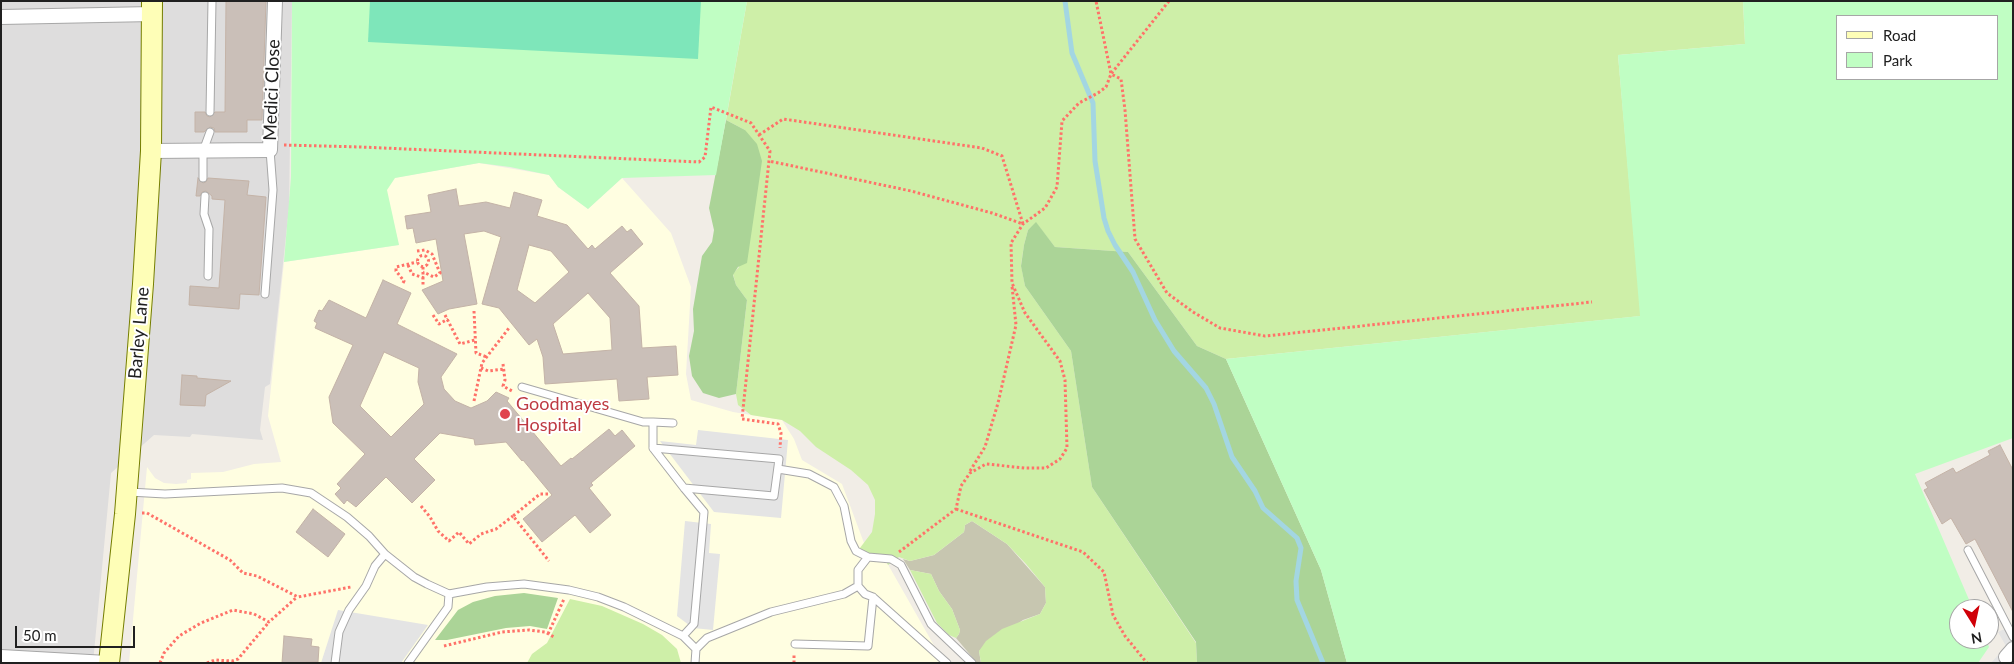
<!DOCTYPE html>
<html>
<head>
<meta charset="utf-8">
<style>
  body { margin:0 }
  #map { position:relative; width:2014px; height:664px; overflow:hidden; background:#f1ede6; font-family:Lato,sans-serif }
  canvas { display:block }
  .frame { position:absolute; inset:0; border:2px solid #202020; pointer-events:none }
  .legend { position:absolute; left:1836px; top:15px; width:162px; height:65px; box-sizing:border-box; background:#fff; border:1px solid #a6a6a6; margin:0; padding:6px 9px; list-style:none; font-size:15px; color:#202020 }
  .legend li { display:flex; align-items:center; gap:10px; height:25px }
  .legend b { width:25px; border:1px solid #a6a6a6 }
  .north { position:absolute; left:1949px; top:599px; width:50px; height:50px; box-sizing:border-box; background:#fff; border:1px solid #a6a6a6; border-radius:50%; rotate:170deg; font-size:14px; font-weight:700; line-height:20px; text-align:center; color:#202020 }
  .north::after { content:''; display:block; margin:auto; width:18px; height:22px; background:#d00008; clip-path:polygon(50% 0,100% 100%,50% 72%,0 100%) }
  .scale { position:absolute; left:15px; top:626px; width:120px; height:22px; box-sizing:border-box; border:2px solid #202020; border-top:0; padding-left:6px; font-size:15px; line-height:18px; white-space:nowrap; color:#202020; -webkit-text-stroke:4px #fff; paint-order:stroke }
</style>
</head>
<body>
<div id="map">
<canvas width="2014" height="664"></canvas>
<div class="frame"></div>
<ul class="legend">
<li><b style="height:6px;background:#fefeb7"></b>Road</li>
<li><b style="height:14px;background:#c0fec3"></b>Park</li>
</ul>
<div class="north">N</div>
<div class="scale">50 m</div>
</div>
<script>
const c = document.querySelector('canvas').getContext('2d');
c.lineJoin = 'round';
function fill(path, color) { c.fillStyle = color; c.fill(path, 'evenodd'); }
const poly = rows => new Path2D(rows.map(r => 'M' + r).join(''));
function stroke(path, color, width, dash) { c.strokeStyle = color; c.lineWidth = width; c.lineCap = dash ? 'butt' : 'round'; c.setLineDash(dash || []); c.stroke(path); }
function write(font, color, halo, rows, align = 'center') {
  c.font = font + ' Lato,sans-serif'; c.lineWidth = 4; c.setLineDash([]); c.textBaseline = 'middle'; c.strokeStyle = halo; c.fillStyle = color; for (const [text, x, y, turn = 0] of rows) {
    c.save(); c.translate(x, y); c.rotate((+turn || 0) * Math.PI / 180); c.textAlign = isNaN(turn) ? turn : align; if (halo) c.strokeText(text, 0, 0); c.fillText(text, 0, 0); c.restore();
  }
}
fill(poly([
  [1,1,292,1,289,208,270,384,265,387,260,430,263,440,192,434,190,437,154,435,111,473,93,663,1,663]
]), '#dedddd');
fill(poly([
  [479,163,549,175,558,187,588,209,622,178,671,233,691,287,686,374,691,400,733,412,782,420,794,439,802,460,842,484,864,543,882,554,944,663,129,663,147,467,155,478,164,483,176,484,187,483,187,480,191,479,191,473,223,472,254,464,281,462,268,416,284,262,399,245,386,190,394,178]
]), '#fffee1');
fill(poly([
  [972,521,1007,544,1045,587,1046,603,1040,614,1023,620,979,651,981,663,977,663,956,638,959,634,960,630,952,609,939,591,931,574,910,570,903,559,910,561,934,555,964,532,965,525]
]), '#c7c6b0');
fill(poly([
  [747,1,1743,1,1745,44,1618,55,1641,316,1226,359,1197,346,1128,252,1055,247,1036,223,1028,230,1024,245,1021,265,1025,286,1071,351,1092,487,1196,643,1197,663,981,663,979,651,986,641,1002,629,1040,614,1046,603,1045,587,1026,564,1007,544,972,521,965,525,964,532,934,555,910,561,899,557,888,565,882,554,870,555,860,548,872,532,875,514,875,500,868,485,851,470,816,447,800,431,782,420,751,415,738,405,736,394,747,300,736,285,733,274,739,267,745,130,726,120],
  [910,570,931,574,939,591,952,609,960,630,959,634,956,638,949,635,937,623],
  [570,599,602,606,643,624,662,635,677,649,681,663,527,663,532,654,547,643]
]), '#ceefa8');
fill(poly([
  [726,120,745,130,757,144,762,161,747,263,738,267,733,275,736,285,747,300,736,394,719,398,703,393,692,376,689,356,694,331,693,309,702,256,712,242,714,230,709,208],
  [1036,222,1055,247,1128,252,1197,346,1226,359,1321,570,1347,663,1197,663,1196,642,1092,487,1071,351,1025,286,1021,266,1024,245,1028,230],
  [524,593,558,598,547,629,530,626,506,628,447,640,435,640,458,610,473,602,495,596]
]), '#abd497');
fill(poly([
  [292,1,747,1,716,175,622,178,588,209,558,187,549,175,510,167,479,163,395,178,387,190,399,245,284,262,291,177],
  [1743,1,2013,1,2013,438,1915,474,1973,609,1959,609,1959,639,1986,639,1989,647,1978,663,1347,663,1321,570,1226,359,1640,316,1618,55,1745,44],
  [1838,16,1998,16,1998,79,1838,79]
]), '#c0fec3');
fill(poly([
  [370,1,701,1,698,59,368,42]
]), '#7ee6ba');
fill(poly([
  [698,430,788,440,781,518,714,512,660,441,696,445],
  [685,521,711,524,709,553,720,554,713,630,693,628,677,616],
  [338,610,428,625,401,663,321,663],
  [2013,625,2013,663,1991,663,2006,646,1998,632]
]), '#e4e4e4');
stroke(poly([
  [1065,1,1072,53,1093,103,1095,161,1104,218,1108,231,1115,245,1133,272,1155,320,1174,351,1206,388,1214,404,1232,457,1255,491,1263,508,1297,538,1301,548,1296,581,1297,600,1323,663]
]), '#a3d6e2', 5);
const building = poly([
  [226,1,266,1,262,120,247,120,247,132,215,132,214,128,210,127,204,132,195,132,195,112,205,112,207,116,210,117,215,112,225,112,226,1],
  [198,178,203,183,206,182,208,178,249,181,247,195,266,197,259,295,240,294,239,309,189,305,190,286,219,288,225,200,212,199,212,196,206,191,202,192,200,196,196,196,198,178],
  [456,189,459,206,486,202,510,208,514,192,542,200,537,216,567,225,588,249,592,245,595,249,622,226,627,232,631,229,643,244,610,273,639,306,642,348,676,346,678,375,647,377,649,399,619,401,617,379,545,384,543,357,537,339,529,345,499,308,482,304,501,237,484,231,464,234,477,304,449,309,438,314,422,290,443,281,436,239,416,243,413,228,407,229,405,216,431,212,428,195,456,189],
  [529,245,551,251,569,272,535,303,517,290,529,245],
  [588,293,610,318,612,350,563,354,553,324,588,293],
  [383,280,411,293,397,324,457,354,441,377,444,389,455,401,471,408,487,401,496,392,509,398,507,401,561,466,571,458,572,459,609,429,615,436,622,430,635,446,591,483,593,485,589,488,611,515,590,533,575,515,542,542,523,519,552,495,523,460,522,461,506,442,475,445,474,439,440,433,414,459,435,480,412,503,386,477,356,507,347,500,344,504,335,494,341,488,337,484,365,454,333,423,329,397,353,345,315,328,317,323,314,321,319,310,322,311,329,300,366,318,383,280],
  [384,352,419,368,418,382,424,404,391,437,360,406,384,352],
  [182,375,197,376,197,378,231,381,206,395,205,406,180,405,182,375],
  [2000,445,2013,470,2013,612,1975,539,1966,544,1951,518,1942,524,1924,490,1928,488,1925,483,1953,468,1956,473,1990,455,1988,451,2000,445],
  [313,509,345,534,328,557,296,532,313,509],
  [284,636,312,639,311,646,319,647,318,662,282,663,284,636]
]);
fill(building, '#cabfb8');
stroke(building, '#c4b3a7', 1);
const lane = poly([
  [210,112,212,1],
  [203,178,203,151,210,132],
  [205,196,204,214,209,229,208,276],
  [265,294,273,190,270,150],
  [522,387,643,422,653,422,653,448],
  [653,422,673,423],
  [778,469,809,474,834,487,844,506,851,541,856,551,868,557,891,559,901,565,931,624,972,663],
  [129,492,165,494,282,488,311,493,347,517,369,536,385,554,414,577,427,584,449,594,487,587,524,584,569,590,598,597,624,607,683,636,696,649,695,663],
  [1968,550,2013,637],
  [868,557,858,570,858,586,865,594,873,597,947,663],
  [683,636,694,624,704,512,684,488,653,448,779,459,774,496,684,488],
  [795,644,868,646,873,597],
  [696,649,707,638,771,612,844,594,858,586],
  [335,663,339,632,349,610,366,586,375,566,385,554],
  [408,663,448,607,449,594]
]);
const street = poly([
  [1,17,153,14],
  [151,151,270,150,275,1],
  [1,657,107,663],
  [2006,657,2013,649]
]);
const secondary = poly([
  [109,663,125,514,143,284,151,151,152,1]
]);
stroke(lane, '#a7a7a7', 9);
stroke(street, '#a7a7a7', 16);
stroke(secondary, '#757e00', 22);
stroke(poly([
  [1169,1,1111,74,1121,79,1125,110,1135,239,1167,293,1193,312,1220,328,1265,336,1592,302],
  [759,135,783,119,982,148,1002,156,1023,224,992,213,911,191,769,161],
  [284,145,361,147,699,162,705,157,711,107,751,123,770,151,742,419,778,424,781,433,780,448],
  [417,251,425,250,432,254,440,273,434,277,423,272],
  '417.5 261a5.5 5.5 0 1 1 11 0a5.5 5.5 0 1 1-11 0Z',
  [408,265,412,274,424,278],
  [423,267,423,285],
  [403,283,404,281,396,271,396,267,417,262],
  [474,311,476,353,487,357],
  [433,315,439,324,448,319],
  [445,315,460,344,475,340],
  [503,364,505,380,503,386,512,391],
  [481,368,488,371,504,369],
  [474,401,482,363,509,328],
  [970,471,985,447,998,403,1016,325,1012,286],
  [548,494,540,494,513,516,549,561],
  [421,506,430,517,438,531,449,541,459,532,469,544,481,534,496,529,513,516],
  [956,509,1083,552,1104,572,1113,615,1125,636,1147,663],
  [142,513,147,513,230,560,243,573,257,576,298,597,351,587],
  [899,552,956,509,961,486,970,473,986,464,1025,468,1046,468,1060,459,1067,448,1065,380,1060,361,1025,313,1012,283,1011,243,1023,224,1045,208,1057,187,1062,121,1079,103,1098,93,1106,87,1111,74,1096,1],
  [548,634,564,599],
  [444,646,502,632,529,630,545,632,554,637],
  [160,663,164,653,179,636,201,623,233,610,254,614,269,622,297,597],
  [207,663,215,660,232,661,238,659,269,622],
  [794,663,794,654]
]), '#ff7269', 3, [2.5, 2.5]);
stroke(lane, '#fff', 7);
stroke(street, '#fff', 14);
stroke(secondary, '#fefeb7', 20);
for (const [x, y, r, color] of [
  [505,414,6,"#e0444e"]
]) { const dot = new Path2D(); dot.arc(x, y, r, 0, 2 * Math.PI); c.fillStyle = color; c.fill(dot); stroke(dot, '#fff', 2); }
write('18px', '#202020', '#fff', [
  ["Medici Close",272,90,-88],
  ["Barley Lane",139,333,-85]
]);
write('18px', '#be3a42', '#fff', [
  ["Goodmayes",516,404],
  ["Hospital",516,425]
], 'left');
</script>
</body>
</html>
